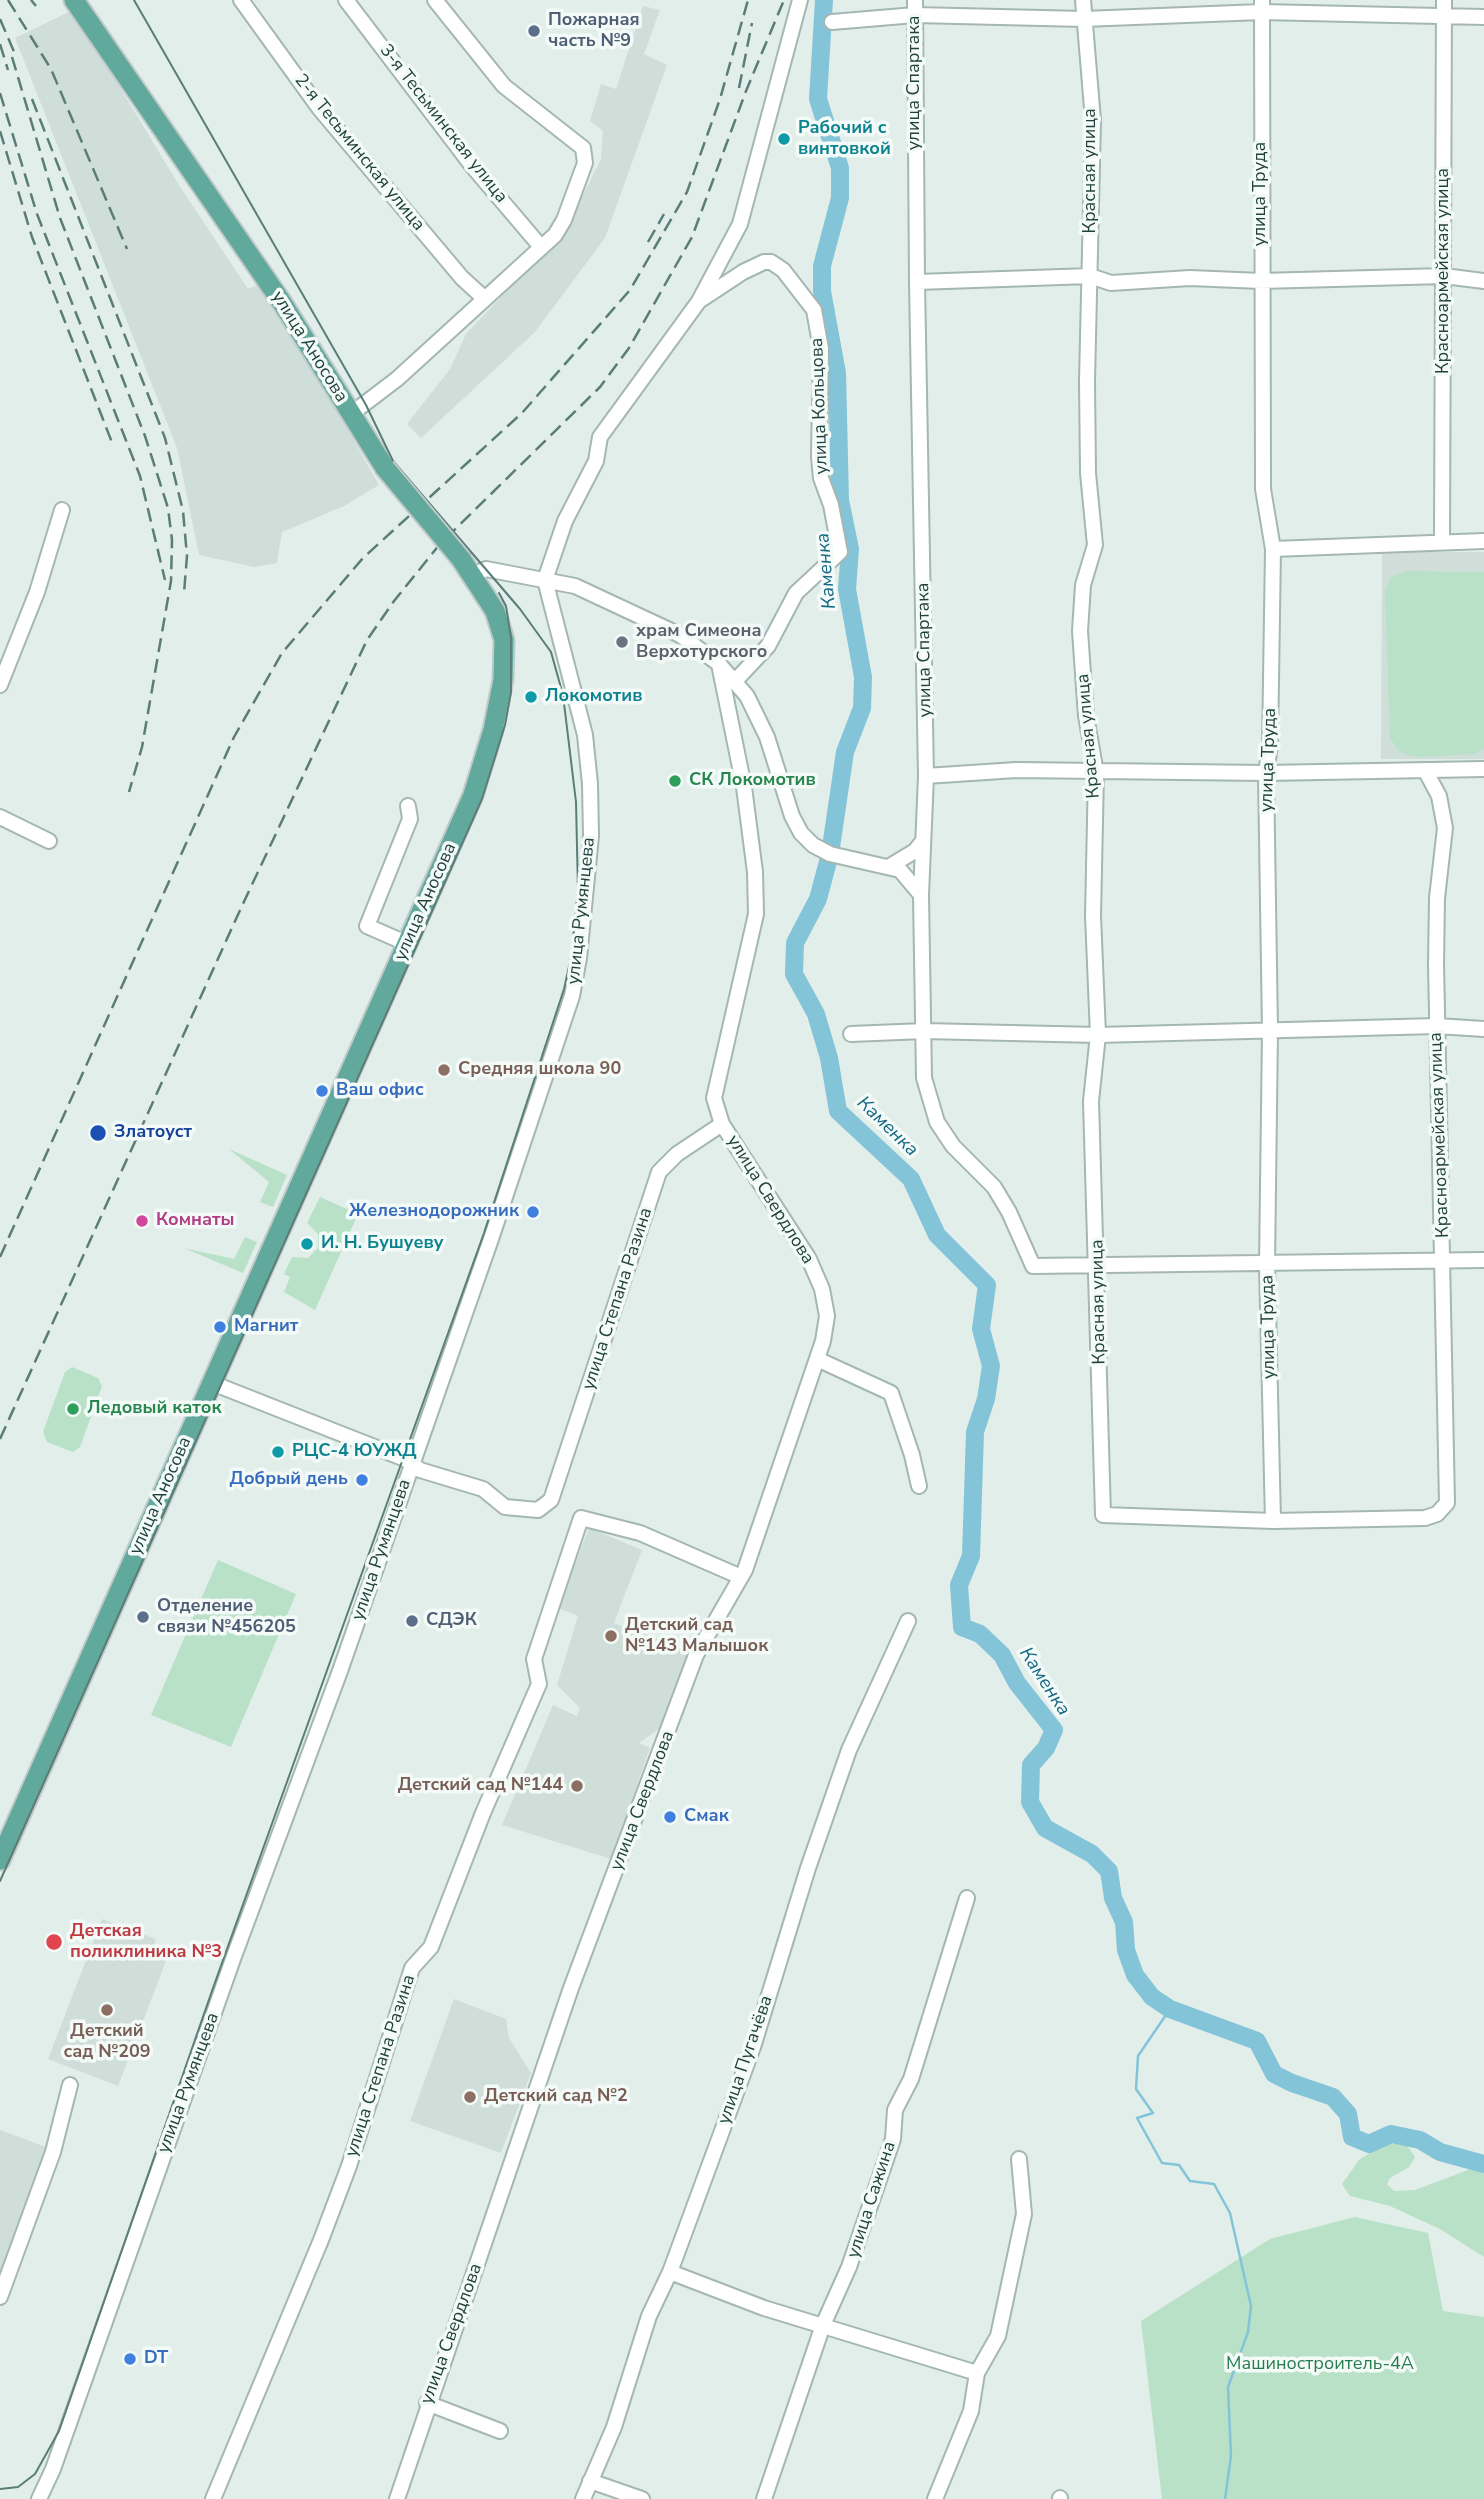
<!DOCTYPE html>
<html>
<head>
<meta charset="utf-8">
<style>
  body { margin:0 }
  canvas { display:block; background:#e2eeea }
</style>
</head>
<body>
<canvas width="1484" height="2499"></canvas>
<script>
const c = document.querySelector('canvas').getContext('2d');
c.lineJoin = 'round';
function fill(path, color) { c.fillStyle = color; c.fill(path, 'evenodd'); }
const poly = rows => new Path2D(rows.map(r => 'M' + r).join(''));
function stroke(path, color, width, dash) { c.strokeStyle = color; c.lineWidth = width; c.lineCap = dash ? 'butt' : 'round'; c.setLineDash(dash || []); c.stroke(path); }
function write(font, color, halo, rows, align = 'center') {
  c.font = font + ' "Nunito Sans",sans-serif'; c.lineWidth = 7; c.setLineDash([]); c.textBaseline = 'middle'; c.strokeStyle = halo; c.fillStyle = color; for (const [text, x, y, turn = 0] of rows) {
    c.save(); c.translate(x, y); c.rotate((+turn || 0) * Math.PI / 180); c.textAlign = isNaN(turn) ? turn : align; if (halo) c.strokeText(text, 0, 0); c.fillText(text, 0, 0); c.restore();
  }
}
fill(poly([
  [643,6,660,10,644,54,667,65,605,238,535,332,421,438,407,424,450,369,466,334,567,227,601,159,603,131,590,121,601,84,616,89],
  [73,10,179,185,248,289,257,285,327,393,379,485,344,506,282,532,277,563,254,567,199,555,177,448,15,38],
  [1382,552,1484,552,1484,759,1381,759],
  [589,1528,642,1550,614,1623,688,1650,663,1726,639,1743,650,1748,611,1859,502,1825,553,1705,577,1716,580,1708,557,1685,578,1616,558,1608],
  [102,1919,156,1939,151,1955,166,1961,118,2086,48,2059],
  [454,1999,506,2019,509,2038,531,2073,501,2153,410,2121],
  [0,2130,46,2147,0,2274]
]), '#d0ded9');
fill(poly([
  [1406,571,1484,572,1484,748,1475,754,1418,757,1400,752,1390,738,1385,591,1391,577],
  [229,1149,287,1175,273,1207,260,1202,269,1182],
  [320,1197,358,1214,315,1310,284,1292,290,1277,284,1274,292,1257,308,1258,318,1248,318,1234,307,1223],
  [245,1237,257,1242,243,1273,184,1248,234,1259],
  [72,1367,98,1378,102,1386,80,1447,73,1452,47,1442,43,1432,65,1372],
  [218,1560,296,1594,231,1747,151,1715],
  [1383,2144,1406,2144,1415,2157,1409,2167,1390,2178,1387,2184,1394,2191,1415,2190,1484,2164,1484,2257,1440,2229,1390,2206,1350,2196,1342,2184,1359,2160],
  [1355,2217,1428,2233,1443,2311,1484,2317,1484,2499,1162,2499,1141,2321,1270,2239]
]), '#b8e1c7');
stroke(poly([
  [1170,2009,1138,2056,1136,2089,1153,2113,1137,2118,1162,2163,1179,2165,1190,2181,1214,2184,1230,2213,1251,2306,1248,2332,1228,2387,1231,2456,1225,2499]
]), '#84c4d9', 2.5);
stroke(poly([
  [824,0,818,99,840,168,840,198,822,266,822,291,837,373,840,500,850,549,847,589,863,677,862,708,845,752,830,854,818,899,795,943,794,974,816,1014,829,1058,838,1111,911,1179,937,1235,987,1285,981,1329,991,1366,986,1399,975,1432,971,1556,959,1585,962,1627,980,1634,1002,1655,1017,1683,1054,1730,1046,1748,1031,1765,1030,1802,1045,1828,1092,1854,1109,1871,1113,1898,1124,1922,1126,1950,1135,1975,1152,1997,1170,2009,1257,2041,1274,2074,1292,2083,1333,2097,1348,2114,1352,2137,1369,2144,1391,2134,1420,2140,1440,2152,1484,2164]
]), '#84c4d9', 18);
const minor = poly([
  [241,0,319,108,462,278,485,299],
  [346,0,473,167,541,247],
  [915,0,917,282,926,776,921,895,924,1078,937,1122,953,1146,994,1187,1009,1212,1033,1266,1484,1260],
  [1083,0,1093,120,1087,381,1088,473,1095,545,1083,585,1080,631,1086,716,1096,773,1093,916,1098,1035,1091,1101,1103,1515,1273,1521,1425,1518,1437,1514,1447,1503,1436,964,1437,898,1445,828,1439,796,1425,770],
  [1262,0,1263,489,1273,549,1270,746,1266,773,1270,1031,1267,1265,1273,1521],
  [832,22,915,15,1084,19,1261,12,1484,17],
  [917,282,1090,276,1111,283,1190,278,1261,281,1444,276,1484,281],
  [699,301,743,272,764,262,771,262,783,270,814,310,821,349,819,457,821,478,831,505,840,552,796,593,768,646,735,681],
  [351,414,397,379,555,235,564,220,585,163,583,148,504,86,435,0],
  [1442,542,1444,0],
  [1273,549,1484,541],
  [473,575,486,569,575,586,680,635,719,664,747,696,767,737,792,816,801,833,813,845,830,854,900,870,921,895],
  [545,580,565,521,596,461,600,437,699,301,740,224,800,0],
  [0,685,37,592,62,510],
  [926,776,1016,770,1266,773,1484,769],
  [408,806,410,819,367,926,408,944],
  [0,817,49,841],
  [890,866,915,851,922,842],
  [851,1034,924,1031,1098,1035,1437,1026,1484,1029],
  [817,1359,891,1393,912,1455,919,1486],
  [212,1383,405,1459,420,1470,483,1489,505,1507,538,1510,551,1500,659,1172,677,1154,722,1124],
  [670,2272,764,2308,977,2373],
  [0,2297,53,2152,70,2085],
  [427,2403,500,2431],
  [590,2481,642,2499],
  [39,2499,53,2469,233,1959,340,1671,491,1239,572,996,579,958,591,836,590,784,585,735,545,580],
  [213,2499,321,2240,349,2166,412,1968,431,1947,483,1813,539,1684,534,1659,581,1518,640,1533,741,1577],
  [397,2499,571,1988,696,1655,745,1570,823,1341,827,1316,822,1289,809,1259,722,1124,714,1098,756,914,755,872,744,787,719,664],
  [583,2499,614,2427,649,2316,670,2272,753,2047,808,1868,849,1750,908,1621],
  [764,2499,823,2325,849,2267,893,2139,895,2110,911,2079,967,1898],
  [935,2499,971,2411,977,2373,998,2336,1024,2214,1019,2159],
  [1060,2499,1060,2498]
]);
const major = poly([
  [74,0,281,301,385,468],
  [0,1860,473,795,493,730,503,680,504,640,495,611,461,559]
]);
stroke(minor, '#a4b7b2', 18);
stroke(major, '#c1cac8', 23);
stroke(minor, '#fff', 14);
stroke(major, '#61a89d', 19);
stroke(poly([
  [0,1881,482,799,505,725,511,692,511,638,506,606,499,593],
  [0,2489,18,2487,35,2474,59,2431,213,1988,484,1233,564,989,572,953,578,891,576,802,563,695,551,652,520,609,393,461,366,405,134,0]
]), '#5a7d77', 2);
stroke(poly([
  [8,0,51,69,127,249],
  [31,0,36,6],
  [0,19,15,54],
  [0,44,8,70],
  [12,57,60,218,145,436,168,508,172,540,171,581,142,747,129,792],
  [739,88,752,23],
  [0,93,37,214,140,476,165,580],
  [32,99,165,438,183,511,187,556,184,593],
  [0,131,32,237,113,445],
  [648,242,664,214],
  [0,1257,234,737,282,653,363,558,522,413,630,290,687,192,720,99,748,0],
  [0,1439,241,908,367,640,394,601,440,544,600,387,629,348,692,237,746,91,784,0]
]), '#5a7d77', 2.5, [14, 7]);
const majorBridge = poly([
  [385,468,461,559]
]);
stroke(majorBridge, '#c1cac8', 23, []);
stroke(majorBridge, '#61a89d', 19);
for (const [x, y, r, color] of [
  [534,31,7,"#5c6f8a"],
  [784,139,7,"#0f9aa8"],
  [622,642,7,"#6b7280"],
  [531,697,7,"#0f9aa8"],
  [675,781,7,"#2e9e5b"],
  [444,1070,7,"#8d6e63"],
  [322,1091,7,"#3f7fe0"],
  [98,1133,9,"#1a4fb4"],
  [533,1212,7,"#3f7fe0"],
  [142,1221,7,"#d1479c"],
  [307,1244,7,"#0f9aa8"],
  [220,1327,7,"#3f7fe0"],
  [73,1409,7,"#2e9e5b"],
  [278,1452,7,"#0f9aa8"],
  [362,1480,7,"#3f7fe0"],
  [143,1617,7,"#5c6f8a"],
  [412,1621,7,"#5c6f8a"],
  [611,1636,7,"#8d6e63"],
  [577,1786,7,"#8d6e63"],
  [670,1817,7,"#3f7fe0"],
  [54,1942,9,"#e0444e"],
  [107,2010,7,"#8d6e63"],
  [470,2097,7,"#8d6e63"],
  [130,2359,7,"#3f7fe0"]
]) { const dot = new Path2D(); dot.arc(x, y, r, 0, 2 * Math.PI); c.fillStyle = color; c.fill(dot); stroke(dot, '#f3faf7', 2.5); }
write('bold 18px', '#4e5e75', '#f3faf7', [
  ["Пожарная",548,21],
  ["часть №9",548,42],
  ["Отделение",157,1607],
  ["связи №456205",157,1628],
  ["СДЭК",426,1621]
], 'left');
write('18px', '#20413b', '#f3faf7', [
  ["улица Спартака",915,83,-90],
  ["3-я Тесьминская улица",443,124,52],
  ["2-я Тесьминская улица",359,153,51],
  ["Красная улица",1091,171,-90],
  ["улица Труда",1261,194,-90],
  ["Красноармейская улица",1444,271,-90],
  ["улица Аносова",309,347,58],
  ["улица Кольцова",820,406,-92],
  ["улица Спартака",925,650,-91],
  ["Красная улица",1089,736,-95],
  ["улица Труда",1269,760,-88],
  ["улица Аносова",426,902,-66],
  ["улица Румянцева",582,911,-84],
  ["Красноармейская улица",1440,1135,-92],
  ["улица Свердлова",770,1200,58],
  ["улица Степана Разина",618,1299,-72],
  ["Красная улица",1099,1302,-91],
  ["улица Труда",1269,1327,-91],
  ["улица Аносова",161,1496,-66],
  ["улица Румянцева",382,1550,-71],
  ["улица Свердлова",643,1801,-69],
  ["улица Пугачёва",746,2060,-71],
  ["улица Степана Разина",381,2066,-72],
  ["улица Румянцева",189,2083,-70],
  ["улица Сажина",872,2200,-72],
  ["улица Свердлова",452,2334,-70]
]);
write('bold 18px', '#0d838f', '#f3faf7', [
  ["Рабочий с",798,129],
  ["винтовкой",798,150],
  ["Локомотив",545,697],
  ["И. Н. Бушуеву",321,1244],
  ["РЦС-4 ЮУЖД",292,1452]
], 'left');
write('bold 18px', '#5b616d', '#f3faf7', [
  ["храм Симеона",636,632],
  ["Верхотурского",636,653]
], 'left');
write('bold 18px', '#27864d', '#f3faf7', [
  ["СК Локомотив",689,781],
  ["Ледовый каток",87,1409]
], 'left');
write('bold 18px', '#785e54', '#f3faf7', [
  ["Средняя школа 90",458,1070],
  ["Детский сад",625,1626],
  ["№143 Малышок",625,1647],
  ["Детский сад №144",563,1786,"right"],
  ["Детский",107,2032,"center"],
  ["сад №209",107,2053,"center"],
  ["Детский сад №2",484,2097]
], 'left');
write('bold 18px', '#366cbe', '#f3faf7', [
  ["Ваш офис",336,1091],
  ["Железнодорожник",519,1212,"right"],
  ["Магнит",234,1327],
  ["Добрый день",348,1480,"right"],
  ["Смак",684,1817],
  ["DT",144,2359]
], 'left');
write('bold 18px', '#164399', '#f3faf7', [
  ["Златоуст",114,1133]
], 'left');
write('bold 18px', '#b23c85', '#f3faf7', [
  ["Комнаты",156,1221]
], 'left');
write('bold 18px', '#be3a42', '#f3faf7', [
  ["Детская",70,1932],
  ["поликлиника №3",70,1953]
], 'left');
write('18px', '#257d4f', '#f3faf7', [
  ["Машиностроитель-4А",1320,2365]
]);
write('italic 19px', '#136784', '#f3faf7', [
  ["Каменка",827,571,-95],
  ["Каменка",887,1127,44],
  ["Каменка",1044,1682,57]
]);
</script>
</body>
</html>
